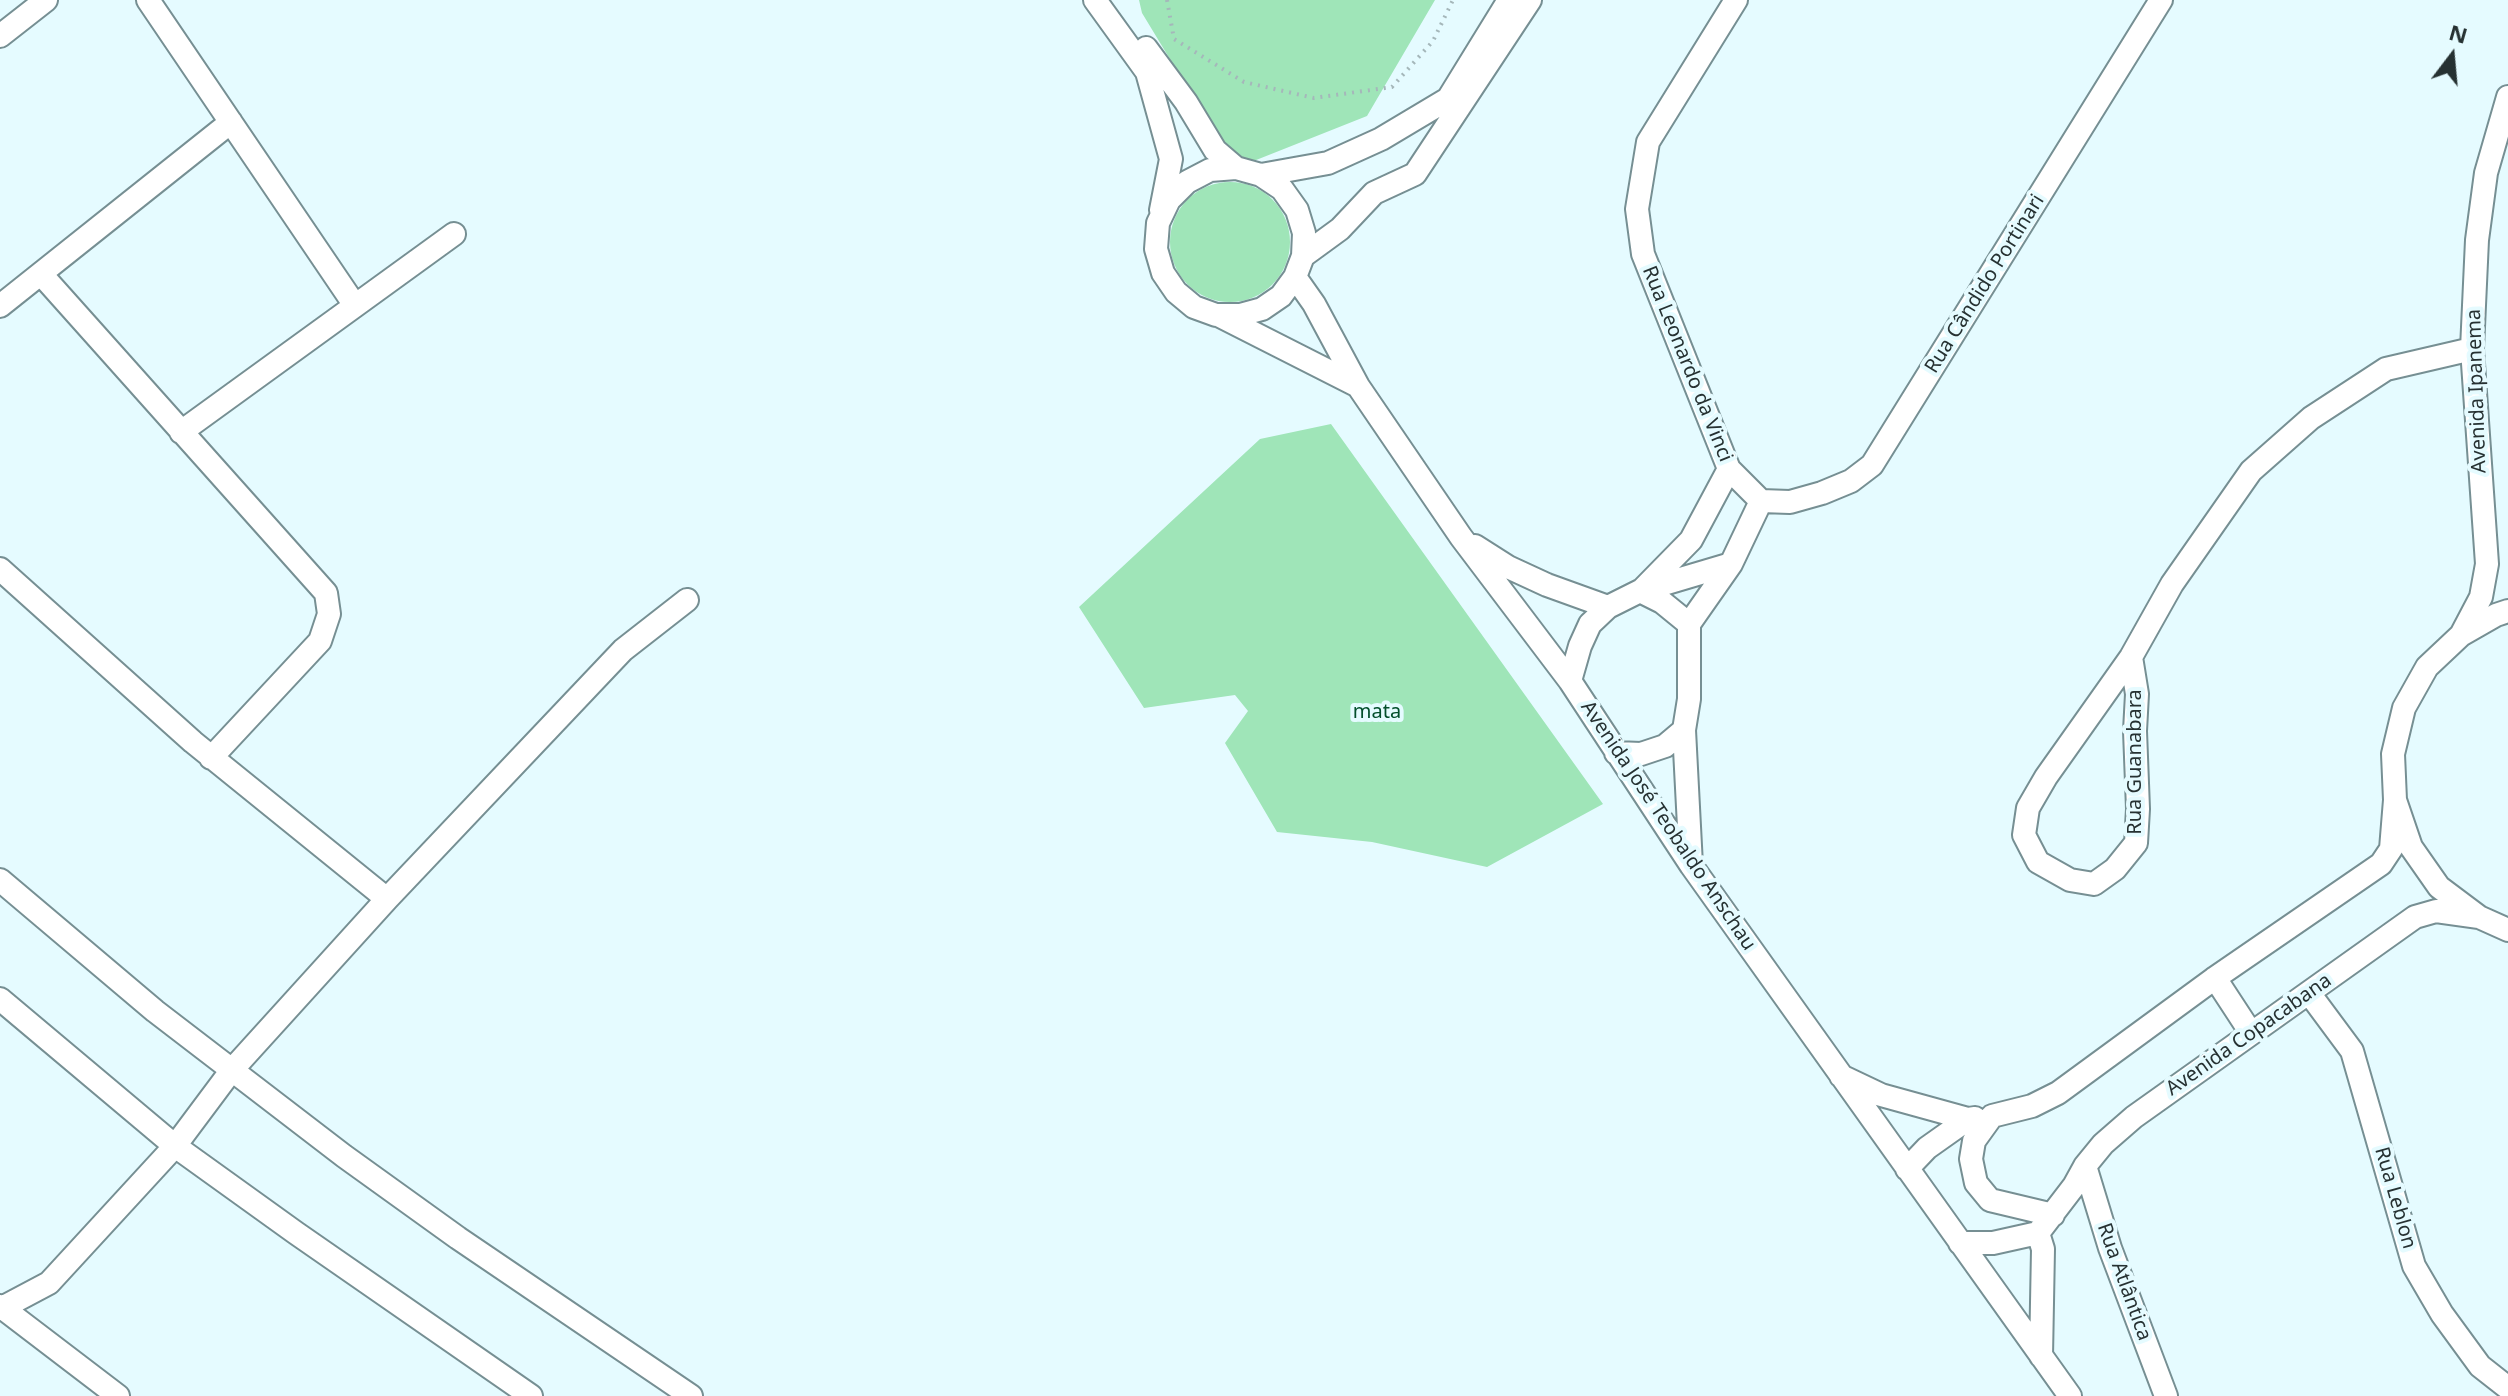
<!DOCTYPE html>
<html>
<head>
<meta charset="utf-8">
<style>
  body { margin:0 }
  #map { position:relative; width:2508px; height:1396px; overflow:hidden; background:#e5fbff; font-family:"Noto Sans",sans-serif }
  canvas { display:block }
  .north { position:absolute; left:2412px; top:16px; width:80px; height:80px; -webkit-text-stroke:6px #e5fbff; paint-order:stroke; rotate:16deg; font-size:22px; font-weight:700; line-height:32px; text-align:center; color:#263132 }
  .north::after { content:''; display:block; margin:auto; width:28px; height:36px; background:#263132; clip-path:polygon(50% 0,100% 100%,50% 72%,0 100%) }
</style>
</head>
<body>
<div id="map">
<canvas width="2508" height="1396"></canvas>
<div class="north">N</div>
</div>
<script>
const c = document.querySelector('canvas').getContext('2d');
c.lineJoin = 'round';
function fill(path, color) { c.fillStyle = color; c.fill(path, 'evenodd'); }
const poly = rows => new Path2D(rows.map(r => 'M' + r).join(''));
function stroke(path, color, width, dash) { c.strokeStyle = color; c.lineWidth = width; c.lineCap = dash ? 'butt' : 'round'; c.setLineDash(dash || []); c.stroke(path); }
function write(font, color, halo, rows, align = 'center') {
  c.font = font + ' "Noto Sans",sans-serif'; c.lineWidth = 8; c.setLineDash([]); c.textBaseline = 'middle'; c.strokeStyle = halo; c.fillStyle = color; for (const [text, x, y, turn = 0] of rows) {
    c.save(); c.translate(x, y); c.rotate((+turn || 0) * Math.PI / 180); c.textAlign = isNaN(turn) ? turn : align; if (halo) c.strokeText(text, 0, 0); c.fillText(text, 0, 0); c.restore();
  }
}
fill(poly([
  [1139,0,1435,0,1367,116,1236,168,1142,13],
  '1170 242a60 60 0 1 1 120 0a60 60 0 1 1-120 0Z',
  [1331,424,1603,804,1487,867,1372,842,1277,832,1225,743,1248,711,1235,695,1144,708,1079,607,1260,439]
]), '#9fe5b8');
const minor = poly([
  [148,0,354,304],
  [1095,0,1147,72,1171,159,1161,210],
  [1736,0,1648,142,1637,209,1643,254,1729,469,1761,501],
  [0,36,46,0],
  [1146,48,1186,102,1215,150,1236,168],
  [1261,175,1282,189,1297,210,1304,233,1303,256,1295,277,1281,296,1262,309,1240,315,1216,315,1194,307,1176,292,1163,273,1156,249,1158,223,1169,200,1187,182,1210,170,1236,168,1261,175,1328,163,1381,139,1448,99,1509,0],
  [1303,256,1340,229,1374,193,1415,174,1530,0],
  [41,274,326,593,329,614,320,641,211,758],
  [1295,277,1314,304,1358,386,1461,537,1570,681,1691,865,2070,1396],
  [0,306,231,122],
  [1220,316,1358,386],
  [181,432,454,234],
  [1761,501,1790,502,1822,493,1851,481,1872,465,2161,0],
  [1475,546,1508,567,1547,585,1608,607],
  [0,569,193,742,387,899],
  [1640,591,1662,602,1689,624],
  [1641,591,1691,540,1729,469],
  [2508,611,2496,615,2461,635,2427,667,2404,708,2393,754,2395,800,2411,847,2439,887,2479,917,2508,930],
  [2461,635,2481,597,2487,564,2472,349,2477,240,2486,173,2508,97],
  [2131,657,2137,694,2135,731,2138,809,2136,843,2115,869,2094,884,2070,880,2038,862,2024,835,2028,808,2046,777,2131,657,2172,584,2251,471,2311,418,2386,369,2472,349],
  [1570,681,1580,646,1590,624,1608,607,1640,591,1731,564],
  [1616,753,1641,754,1665,746,1684,730],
  [1691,865,1684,730,1689,699,1689,624,1731,564,1761,501],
  [0,880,155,1011,344,1156,458,1238,691,1396],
  [2215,978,2251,1033],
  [2309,993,2352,1051,2414,1266,2442,1314,2480,1366,2508,1388],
  [0,999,175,1146,296,1233,531,1396],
  [1841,1076,1881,1095,1968,1119],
  [2085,1166,2110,1248,2166,1396],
  [1907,1169,1927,1148,1968,1119,1975,1118],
  [2053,1215,1990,1200,1976,1183,1971,1159,1974,1141,1992,1116,2032,1106,2058,1093,2215,978,2381,864,2391,849,2395,800],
  [2038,1233,2043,1249,2041,1356],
  [1960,1243,1993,1243,2038,1233,2074,1186,2085,1166,2103,1144,2134,1117,2415,917,2436,911,2479,917],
  [0,1306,118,1396],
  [0,1309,49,1283,175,1146,231,1071,387,899,623,650,687,600]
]);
stroke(minor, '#768f93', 26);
stroke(poly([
  [1167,0,1174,39,1244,82,1314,98,1392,87,1433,41,1453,0]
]), '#a5b7ba', 4, [2, 6]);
stroke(minor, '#fff', 22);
write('20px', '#263132', '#e5fbff', [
  ["Rua Cândido Portinari",1985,284,-58],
  ["Rua Leonardo da Vinci",1687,364,68],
  ["Avenida Ipanema",2477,391,-92],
  ["Rua Guanabara",2135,762,-90],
  ["Avenida José Teobaldo Anschau",1668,826,56],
  ["Avenida Copacabana",2249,1035,-35],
  ["Rua Leblon",2395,1198,74],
  ["Rua Atlântica",2124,1282,70]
]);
write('20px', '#034f2c', '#e5fbff', [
  ["mata",1377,712]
]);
</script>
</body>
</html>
